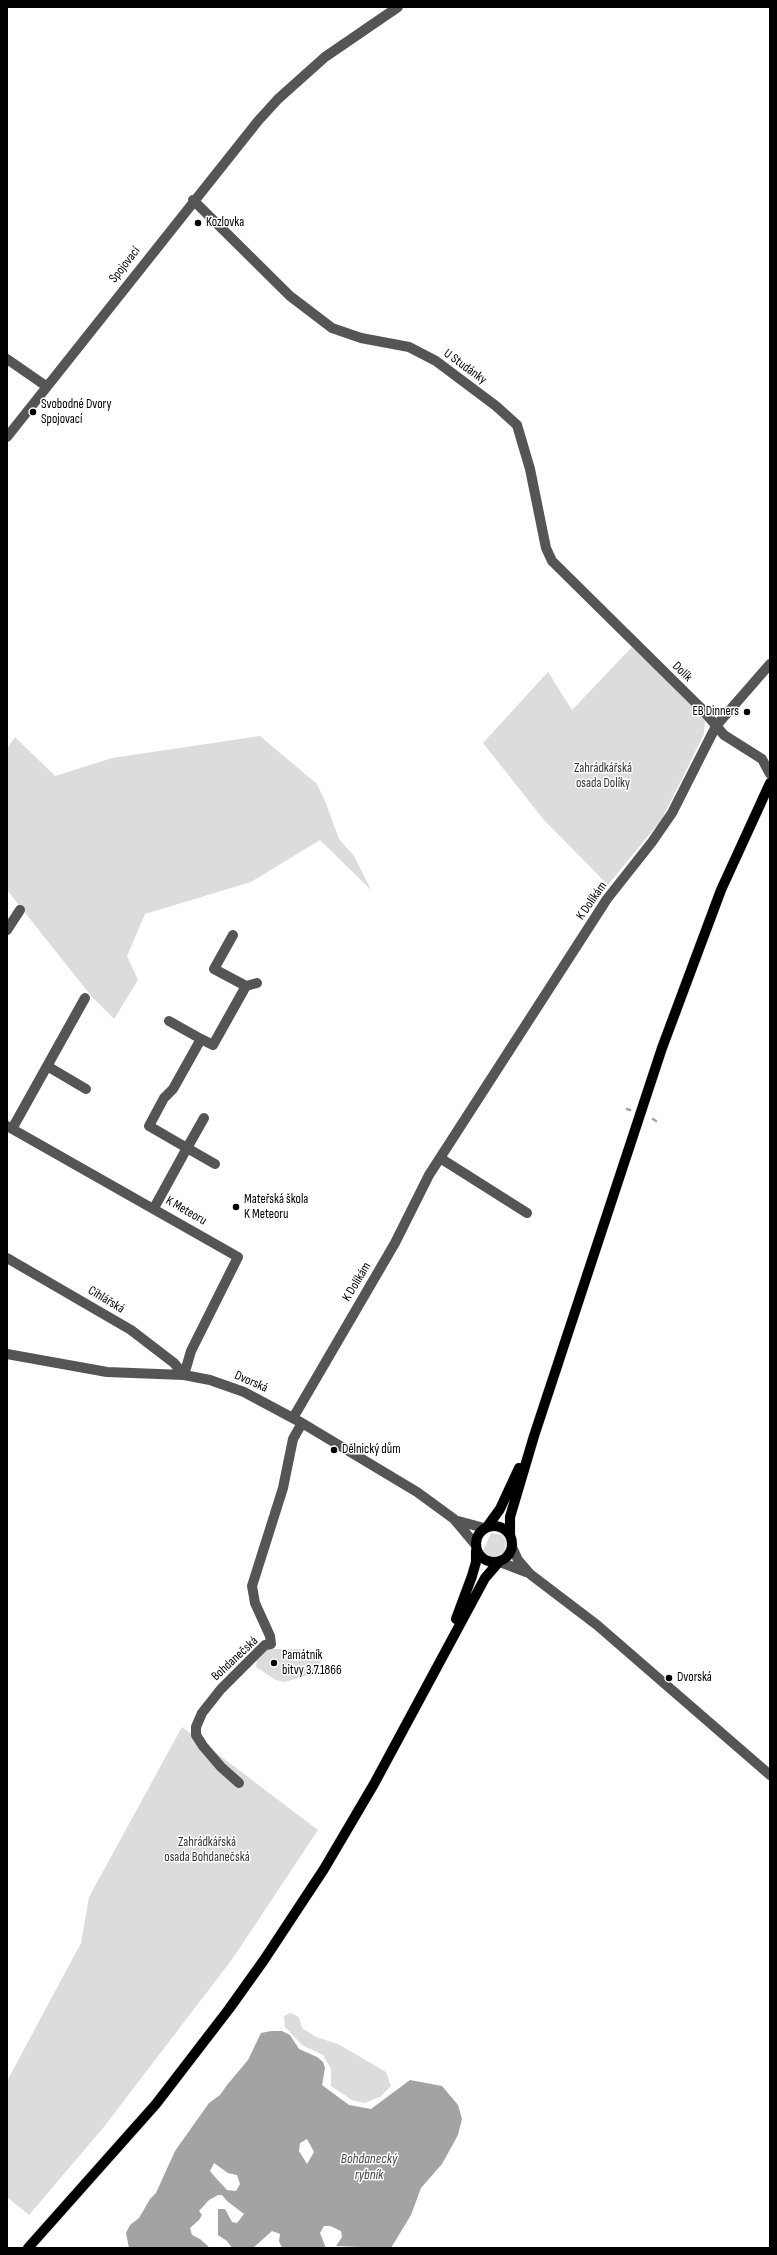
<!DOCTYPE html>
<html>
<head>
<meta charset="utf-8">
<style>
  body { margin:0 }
  #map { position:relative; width:777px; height:2255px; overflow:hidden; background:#fff; font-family:"Sofia Sans Condensed",sans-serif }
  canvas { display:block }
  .frame { position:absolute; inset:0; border:8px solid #000; pointer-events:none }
</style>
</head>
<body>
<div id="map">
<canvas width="777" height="2255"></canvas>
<div class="frame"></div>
</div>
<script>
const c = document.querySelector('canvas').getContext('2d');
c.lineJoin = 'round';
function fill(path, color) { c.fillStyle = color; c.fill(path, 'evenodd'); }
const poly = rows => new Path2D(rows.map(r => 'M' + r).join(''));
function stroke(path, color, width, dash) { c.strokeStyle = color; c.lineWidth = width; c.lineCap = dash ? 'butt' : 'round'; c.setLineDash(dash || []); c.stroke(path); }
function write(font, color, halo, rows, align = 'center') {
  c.font = font + ' "Sofia Sans Condensed",sans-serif'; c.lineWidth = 3; c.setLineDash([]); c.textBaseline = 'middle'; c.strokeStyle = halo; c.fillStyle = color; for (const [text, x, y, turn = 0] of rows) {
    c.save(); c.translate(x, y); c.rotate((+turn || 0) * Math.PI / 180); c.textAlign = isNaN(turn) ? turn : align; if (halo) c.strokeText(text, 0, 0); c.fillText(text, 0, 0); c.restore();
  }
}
fill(poly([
  [632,647,705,717,704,734,662,819,608,885,544,820,483,743,548,672,572,710],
  [260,736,317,784,325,801,339,839,354,856,371,890,320,840,251,882,145,914,127,956,138,980,114,1019,92,997,7,890,7,749,15,737,55,776,112,758],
  [491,1533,502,1535,506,1541,505,1551,496,1557,489,1556,483,1551],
  [268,1649,310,1649,320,1654,321,1660,319,1668,311,1674,285,1682,276,1680,256,1667,257,1659],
  [182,1727,318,1830,233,1958,103,2128,29,2215,7,2197,7,2081,81,1943,89,1897],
  [291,2013,299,2017,302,2028,316,2037,338,2044,386,2072,391,2086,380,2097,364,2103,352,2100,331,2086,331,2069,323,2055,302,2045,285,2027,284,2016]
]), '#dcdcdc');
fill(poly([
  [271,2031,282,2031,290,2035,299,2049,317,2057,323,2062,325,2068,322,2085,349,2105,371,2109,410,2080,442,2086,458,2105,462,2119,458,2135,442,2164,421,2188,411,2215,391,2248,336,2246,342,2237,341,2231,330,2226,324,2226,320,2233,326,2248,282,2248,279,2241,280,2234,272,2231,253,2248,232,2248,227,2241,218,2235,218,2209,225,2209,232,2222,237,2223,244,2214,227,2201,222,2195,218,2195,209,2200,199,2211,202,2215,199,2220,190,2228,192,2235,200,2239,210,2248,129,2248,126,2233,130,2225,139,2218,150,2199,156,2193,175,2151,209,2103,220,2095,227,2085,248,2060,261,2033],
  [307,2139,314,2152,307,2164,299,2151,300,2143],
  [214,2163,228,2173,237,2175,240,2184,236,2191,227,2190,215,2177,210,2171]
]), '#a3a3a3');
stroke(poly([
  [627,1109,630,1110],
  [653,1119,656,1121]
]), '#a3a3a3', 2.5);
const major = poly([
  '476 1544a18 18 0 1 1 36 0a18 18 0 1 1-36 0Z',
  [487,1527,500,1509,519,1468],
  [510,1535,510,1517,534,1436,662,1048,721,890,770,783],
  [456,1619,472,1576,476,1562,476,1551],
  [28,2248,156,2104,229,2009,264,1960,324,1869,374,1784,485,1578,498,1563]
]);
stroke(major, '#dbdbdb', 11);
stroke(poly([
  [193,200,290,296,332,328,361,338,409,347,436,361,496,406,517,425,530,469,546,548,552,561,702,709,724,735,762,759,770,774],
  [7,359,46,386],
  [7,437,258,121,278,99,325,57,398,7],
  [7,930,20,910],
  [246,986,257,983],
  [201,1039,213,1045,246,986,214,969,233,935],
  [47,1066,86,1089],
  [204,1118,187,1148,215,1164],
  [7,1126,238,1257,191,1351,184,1375],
  [12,1129,85,998],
  [440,1158,527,1213],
  [154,1208,187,1148,149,1126,164,1098,173,1089,201,1039,169,1021],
  [7,1258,131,1330,174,1363,184,1375],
  [7,1354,107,1372,184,1375,210,1380,244,1392,302,1423,417,1492,454,1519,475,1544],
  [293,1418,395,1243,429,1175,607,899,652,842,672,813,716,726,770,664],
  [458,1521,484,1528],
  [512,1547,518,1560,530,1574,597,1625,770,1775],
  [500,1562,526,1572],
  [239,1783,221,1767,203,1746,196,1735,196,1727,202,1713,221,1689,265,1645,271,1644,270,1636,255,1603,252,1586,283,1488,293,1439,302,1423]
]), '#555', 10);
stroke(major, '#000', 10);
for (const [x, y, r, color] of [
  [198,223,4,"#000"],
  [33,412,4,"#000"],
  [747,712,4,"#000"],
  [236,1207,4,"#000"],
  [334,1450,4,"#000"],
  [274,1663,4,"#000"],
  [669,1678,4,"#000"]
]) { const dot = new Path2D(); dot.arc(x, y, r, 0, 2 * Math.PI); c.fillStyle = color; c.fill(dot); stroke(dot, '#fff', 1.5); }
write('13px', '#000', '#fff', [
  ["Kozlovka",206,223],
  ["Svobodné Dvory",41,405],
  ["Spojovací",41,420],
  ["EB Dinners",739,712,"right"],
  ["Mateřská škola",244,1200],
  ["K Meteoru",244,1215],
  ["Dělnický dům",342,1450],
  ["Památník",282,1656],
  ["bitvy 3.7.1866",282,1671],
  ["Dvorská",677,1678]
], 'left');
write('13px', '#000', '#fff', [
  ["Spojovací",125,265,-52],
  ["U Studánky",465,367,36],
  ["Dolík",682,672,44],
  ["K Dolíkám",592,901,-55],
  ["K Meteoru",186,1211,30],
  ["K Dolíkám",357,1282,-59],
  ["Cihlářská",106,1300,31],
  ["Dvorská",251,1382,24],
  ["Bohdanečská",235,1659,-43]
]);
write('13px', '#333', '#fff', [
  ["Zahrádkářská",603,769],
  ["osada Dolíky",603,784],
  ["Zahrádkářská",207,1843],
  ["osada Bohdanečská",207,1858]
]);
write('italic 14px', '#444', '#fff', [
  ["Bohdanecký",369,2159],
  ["rybník",369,2175]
]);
</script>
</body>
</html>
